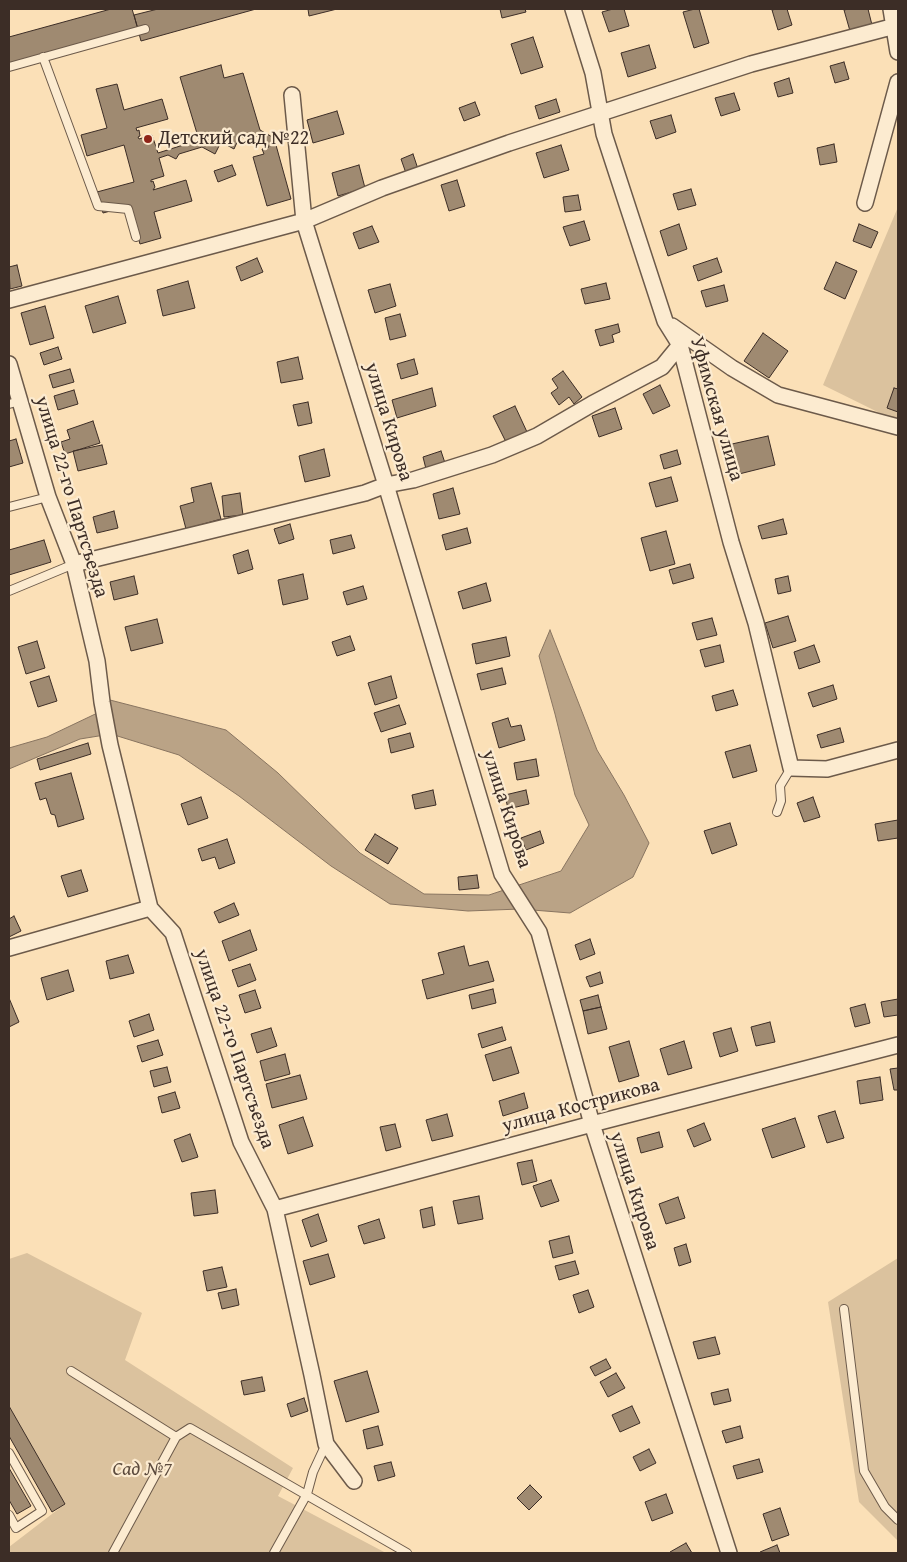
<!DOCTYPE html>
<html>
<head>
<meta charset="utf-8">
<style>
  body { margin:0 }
  #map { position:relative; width:907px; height:1562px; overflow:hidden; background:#fbe0b7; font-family:"Gentium Book Plus",serif }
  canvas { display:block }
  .frame { position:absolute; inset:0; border:10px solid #3c2d26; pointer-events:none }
</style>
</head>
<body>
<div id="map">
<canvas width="907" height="1562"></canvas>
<div class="frame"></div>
</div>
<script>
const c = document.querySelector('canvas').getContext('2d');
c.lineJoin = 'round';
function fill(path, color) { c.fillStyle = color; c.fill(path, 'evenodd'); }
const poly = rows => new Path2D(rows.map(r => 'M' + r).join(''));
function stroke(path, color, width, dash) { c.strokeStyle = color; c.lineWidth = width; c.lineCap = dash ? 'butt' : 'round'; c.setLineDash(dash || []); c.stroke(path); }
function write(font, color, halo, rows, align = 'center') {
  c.font = font + ' "Gentium Book Plus",serif'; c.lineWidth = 4.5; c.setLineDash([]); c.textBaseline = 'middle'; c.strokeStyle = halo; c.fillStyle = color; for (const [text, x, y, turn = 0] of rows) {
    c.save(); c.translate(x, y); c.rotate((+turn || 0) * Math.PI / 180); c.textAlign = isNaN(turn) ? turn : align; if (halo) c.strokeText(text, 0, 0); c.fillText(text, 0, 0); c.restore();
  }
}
fill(poly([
  [898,207,898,422,823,385],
  [27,1253,142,1313,125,1360,293,1468,278,1496,386,1553,9,1553,9,1547,65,1504,9,1406,9,1259],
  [898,1258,898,1541,859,1502,828,1302]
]), '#dbc29e');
const water = poly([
  [550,630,597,750,624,795,649,843,633,877,570,913,520,909,468,911,390,904,331,866,239,796,179,755,111,734,80,739,9,769,9,748,47,737,110,707,110,700,226,730,278,773,360,853,424,894,489,895,561,871,589,825,575,795,555,714,539,656,550,630]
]);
fill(water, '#baa386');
stroke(water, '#887460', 1);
const building = poly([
  [111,9,132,9,138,29,9,64,9,37,111,9],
  [158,9,256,9,141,41,134,15,158,9],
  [308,9,337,9,309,16,308,9],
  [500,9,525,9,526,12,502,18,500,9],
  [613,9,624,9,629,26,609,32,602,12,613,9],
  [695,9,699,9,709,43,694,48,683,12,695,9],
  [777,9,787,9,792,25,778,30,772,10,777,9],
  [849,9,868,9,872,25,850,31,844,10,849,9],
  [533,37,543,67,521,74,511,44,533,37],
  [649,45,656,68,628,77,621,53,649,45],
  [844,62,849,79,835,83,830,66,844,62],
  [221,65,224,78,243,73,260,130,274,138,291,199,267,206,253,157,264,154,262,149,269,147,267,143,256,136,252,143,240,136,234,149,221,142,215,154,202,147,179,154,176,159,168,155,159,158,164,176,151,180,151,182,153,181,155,187,153,190,186,180,192,201,154,212,161,238,140,244,129,206,103,213,97,192,134,182,124,145,87,156,81,135,107,128,96,89,117,84,124,110,162,99,168,119,136,128,137,131,139,130,140,136,138,137,139,139,152,135,158,153,199,140,180,77,221,65],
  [789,78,793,93,778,97,774,83,789,78],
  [734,93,740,110,721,116,715,98,734,93],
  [556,99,560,112,539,119,535,106,556,99],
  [475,102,480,115,464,121,459,108,475,102],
  [337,111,344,134,313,143,307,120,337,111],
  [671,115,676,132,656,139,650,121,671,115],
  [834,144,837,162,820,165,817,148,834,144],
  [561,145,569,170,544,178,536,153,561,145],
  [413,154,419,172,407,176,401,159,413,154],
  [232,165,236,175,218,182,214,171,232,165],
  [359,165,365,188,338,196,332,173,359,165],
  [457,180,465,206,449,211,441,185,457,180],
  [691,189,696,205,678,210,673,194,691,189],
  [578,195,581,210,565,212,563,197,578,195],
  [584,221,590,240,570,246,563,227,584,221],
  [679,224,687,249,668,256,660,231,679,224],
  [859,224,878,232,871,248,853,241,859,224],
  [372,226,379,242,359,249,353,233,372,226],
  [257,258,263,272,241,281,236,267,257,258],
  [717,258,722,272,698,281,693,266,717,258],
  [836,262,857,271,845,299,824,289,836,262],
  [17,265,22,286,10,289,9,267,17,265],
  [188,281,195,308,163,316,157,290,188,281],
  [606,283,610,299,585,304,581,289,606,283],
  [390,284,396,306,375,313,368,290,390,284],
  [724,285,728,301,706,307,701,291,724,285],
  [118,296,126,323,93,333,85,306,118,296],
  [45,306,54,338,30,345,21,313,45,306],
  [400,314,406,336,390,340,385,318,400,314],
  [618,324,620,332,612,335,614,342,600,346,595,330,618,324],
  [763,333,788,351,769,378,744,361,763,333],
  [58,347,62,359,44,365,40,353,58,347],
  [298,357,303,379,281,383,277,362,298,357],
  [414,359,418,374,401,379,397,364,414,359],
  [70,369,74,382,53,388,49,375,70,369],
  [563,371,582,397,574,404,569,397,559,405,551,393,558,388,552,379,563,371],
  [660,385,670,406,653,414,643,394,660,385],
  [432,388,436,406,397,418,392,400,432,388],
  [894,388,898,389,898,412,887,408,894,388],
  [74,390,78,404,58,410,54,396,74,390],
  [308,402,312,423,298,426,293,405,308,402],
  [515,406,527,432,506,442,493,416,515,406],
  [615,408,622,429,599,437,592,416,615,408],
  [93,421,100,443,65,454,61,442,70,439,67,430,93,421],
  [768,436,775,465,739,474,732,444,768,436],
  [16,439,23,463,9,467,9,441,16,439],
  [102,445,107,464,78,471,73,451,102,445],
  [324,449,330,476,305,482,299,456,324,449],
  [677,450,681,464,664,469,660,455,677,450],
  [441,451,445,463,426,469,423,457,441,451],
  [671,477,678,501,656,507,649,483,671,477],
  [211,483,221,519,186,529,180,506,194,502,191,488,211,483],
  [453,488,460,514,439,519,433,494,453,488],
  [240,493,243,515,224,517,222,496,240,493],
  [114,511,118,528,97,533,93,517,114,511],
  [783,519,787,534,762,539,758,526,783,519],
  [290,524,294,539,279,544,274,529,290,524],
  [467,528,471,543,446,550,442,535,467,528],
  [666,531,675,564,650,571,641,538,666,531],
  [351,535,355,548,333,554,330,540,351,535],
  [44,540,51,562,9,575,9,550,44,540],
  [248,550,253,569,238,574,233,555,248,550],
  [690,564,694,578,673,584,669,570,690,564],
  [303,574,308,599,283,605,278,580,303,574],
  [134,576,138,594,114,600,110,582,134,576],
  [788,576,791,591,778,594,775,579,788,576],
  [486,583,491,601,463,609,458,592,486,583],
  [363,586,367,599,347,605,343,592,363,586],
  [788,616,796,641,773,648,765,623,788,616],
  [712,618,717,635,697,640,692,623,712,618],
  [157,619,163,643,131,651,125,627,157,619],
  [350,636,355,650,337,656,332,642,350,636],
  [506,637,510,656,476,664,472,644,506,637],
  [37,641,45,668,26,674,18,647,37,641],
  [720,645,724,662,705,667,700,650,720,645],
  [814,645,820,662,799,669,794,652,814,645],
  [502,668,506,684,481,690,477,674,502,668],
  [49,676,57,701,38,707,30,682,49,676],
  [391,676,397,698,375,705,368,683,391,676],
  [833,685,837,699,813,707,808,693,833,685],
  [733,690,738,705,716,711,712,696,733,690],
  [399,705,406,724,381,732,374,713,399,705],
  [508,718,511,727,521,725,525,740,499,748,492,723,508,718],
  [840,728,844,742,821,748,817,735,840,728],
  [410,733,414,747,391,753,388,739,410,733],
  [88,743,91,754,40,770,37,759,88,743],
  [750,745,757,771,733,778,725,752,750,745],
  [536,759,539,776,517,780,514,763,536,759],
  [71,773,84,819,58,827,55,815,51,814,46,798,40,800,35,783,71,773],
  [433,790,436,805,415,809,412,795,433,790],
  [526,790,529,804,508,809,505,795,526,790],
  [201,797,208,818,188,825,181,804,201,797],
  [813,797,820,817,804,822,797,803,813,797],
  [898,820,898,838,878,841,875,824,898,820],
  [730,823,737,845,712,854,704,831,730,823],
  [540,831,544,843,526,850,521,838,540,831],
  [375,834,398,848,388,864,365,850,375,834],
  [227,839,235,863,219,869,215,857,202,861,198,849,227,839],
  [81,870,88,891,68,897,61,876,81,870],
  [477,875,479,888,459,890,458,877,477,875],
  [234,903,239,915,219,923,214,912,234,903],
  [14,916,21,931,9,937,9,919,14,916],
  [250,930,257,950,229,961,222,941,250,930],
  [590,939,595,954,580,960,575,945,590,939],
  [464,946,469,966,488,961,494,981,427,999,422,980,444,974,438,953,464,946],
  [128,955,134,973,110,979,106,961,128,955],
  [250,964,256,980,238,987,232,970,250,964],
  [68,970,74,991,47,1000,41,978,68,970],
  [600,972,603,983,590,987,586,977,600,972],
  [493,989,496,1003,472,1009,469,995,493,989],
  [255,990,261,1008,245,1013,239,995,255,990],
  [598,995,601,1007,583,1011,580,1000,598,995],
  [9,998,19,1022,9,1027,9,998],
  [898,999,898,1015,884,1017,881,1002,898,999],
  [865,1004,870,1023,855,1027,850,1008,865,1004],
  [601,1007,607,1029,588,1034,583,1011,601,1007],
  [149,1014,154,1030,134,1037,129,1021,149,1014],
  [770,1022,775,1042,756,1046,751,1027,770,1022],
  [502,1027,506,1040,482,1048,478,1034,502,1027],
  [271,1028,277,1046,257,1053,251,1034,271,1028],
  [731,1028,738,1051,720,1057,713,1033,731,1028],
  [158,1040,163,1055,142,1062,137,1046,158,1040],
  [629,1041,639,1076,619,1082,609,1047,629,1041],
  [684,1041,692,1068,668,1075,660,1049,684,1041],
  [511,1047,519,1073,493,1081,485,1055,511,1047],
  [285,1054,290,1074,265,1081,260,1061,285,1054],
  [167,1067,171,1082,154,1087,150,1071,167,1067],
  [898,1068,898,1090,894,1090,890,1069,898,1068],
  [300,1075,307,1099,272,1108,266,1084,300,1075],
  [880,1077,883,1100,860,1104,857,1081,880,1077],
  [175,1092,180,1108,162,1113,158,1097,175,1092],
  [524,1093,528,1108,503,1116,499,1101,524,1093],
  [835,1111,844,1138,827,1143,818,1116,835,1111],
  [447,1114,453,1136,432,1141,426,1120,447,1114],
  [303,1117,313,1146,288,1154,279,1125,303,1117],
  [795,1118,805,1147,772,1158,762,1129,795,1118],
  [704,1123,711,1140,694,1147,687,1130,704,1123],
  [395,1124,401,1147,386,1151,380,1127,395,1124],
  [659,1132,663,1147,641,1153,637,1138,659,1132],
  [190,1134,198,1157,182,1162,174,1140,190,1134],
  [532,1160,537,1181,522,1185,517,1163,532,1160],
  [551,1180,559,1201,541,1207,533,1186,551,1180],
  [215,1190,218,1213,194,1216,191,1193,215,1190],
  [479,1196,483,1219,458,1224,453,1201,479,1196],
  [678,1197,685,1218,666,1224,659,1204,678,1197],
  [432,1207,435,1225,423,1228,420,1210,432,1207],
  [318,1214,327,1241,311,1247,302,1220,318,1214],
  [379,1219,385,1238,364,1244,358,1226,379,1219],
  [569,1236,573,1253,553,1258,549,1241,569,1236],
  [686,1244,691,1262,679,1266,674,1248,686,1244],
  [328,1254,335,1277,310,1285,303,1261,328,1254],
  [575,1261,579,1274,559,1280,555,1266,575,1261],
  [222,1267,227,1287,207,1291,203,1271,222,1267],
  [236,1289,239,1305,222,1309,218,1293,236,1289],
  [588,1290,594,1307,579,1313,573,1295,588,1290],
  [715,1337,720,1354,698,1359,693,1342,715,1337],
  [606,1359,611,1368,595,1376,590,1367,606,1359],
  [367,1371,379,1412,346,1422,334,1381,367,1371],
  [616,1373,625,1388,608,1397,600,1382,616,1373],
  [262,1377,265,1391,244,1395,241,1381,262,1377],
  [728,1389,731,1401,714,1405,711,1393,728,1389],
  [304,1398,308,1411,291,1417,287,1404,304,1398],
  [9,1406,65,1504,52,1512,9,1436,9,1406],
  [632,1406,640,1423,620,1432,612,1415,632,1406],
  [378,1426,383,1445,367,1449,363,1430,378,1426],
  [740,1426,743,1438,726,1443,722,1431,740,1426],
  [649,1449,656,1463,640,1471,633,1457,649,1449],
  [759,1459,763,1472,737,1479,733,1466,759,1459],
  [391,1462,395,1476,378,1481,374,1466,391,1462],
  [9,1468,31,1506,17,1514,9,1500,9,1468],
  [530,1485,542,1497,529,1510,517,1498,530,1485],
  [666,1494,673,1513,652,1521,645,1502,666,1494],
  [780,1508,789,1535,772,1541,763,1514,780,1508],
  [686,1543,692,1553,671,1553,670,1552,686,1543],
  [777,1545,780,1553,761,1553,760,1552,777,1545]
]);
fill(building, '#9f8a71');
stroke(building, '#3c2d26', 1);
const service = poly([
  [43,57,98,206,128,209,136,237],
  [9,67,145,29],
  [9,404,20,401],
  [9,507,48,497],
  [9,591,74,564],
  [777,812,781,801,780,786,791,768],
  [844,1309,864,1471,885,1507,898,1520],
  [71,1371,176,1437,190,1428,407,1553],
  [9,1453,42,1511,16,1528,9,1515],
  [113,1553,176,1437],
  [274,1553,307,1494,313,1472,326,1444]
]);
const minor = poly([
  [573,9,593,73,604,134,665,321,680,345,731,542,756,623,791,768,827,769,898,750],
  [891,9,898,52],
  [292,95,304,221,386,485,502,874,539,932,592,1124,729,1553],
  [865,203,898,82],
  [9,300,304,221,382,188,509,143,751,64,895,26],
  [672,326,732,368,778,395,898,427],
  [9,364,48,497,74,564,97,661,102,702,110,745,150,908,173,933,241,1142,275,1209,312,1375,326,1444,354,1481],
  [74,564,365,493,386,485,413,480,492,455,537,436,592,404,662,367,680,345],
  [9,948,150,908],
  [275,1209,592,1124,898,1045]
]);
stroke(service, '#6c5a4a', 10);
stroke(minor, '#6c5a4a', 18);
stroke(service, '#fcebd0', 8);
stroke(minor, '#fcebd0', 15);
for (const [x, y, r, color] of [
  [148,139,5,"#8f2418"]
]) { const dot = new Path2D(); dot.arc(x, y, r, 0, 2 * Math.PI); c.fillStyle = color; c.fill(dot); stroke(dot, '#fcebd0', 2); }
write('20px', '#3c2d26', '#fcebd0', [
  ["Детский сад №22",158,139]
], 'left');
write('20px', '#3c2d26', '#fcebd0', [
  ["Уфимская улица",716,409,74],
  ["улица Кирова",388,422,73],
  ["улица 22-го Партсъезда",71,497,73],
  ["улица Кирова",506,809,72],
  ["улица 22-го Партсъезда",234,1049,71],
  ["улица Кострикова",581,1106,-15],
  ["улица Кирова",634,1191,72]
]);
write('italic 20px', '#5c4b3e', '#fcebd0', [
  ["Сад №7",142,1470]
]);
</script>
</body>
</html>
